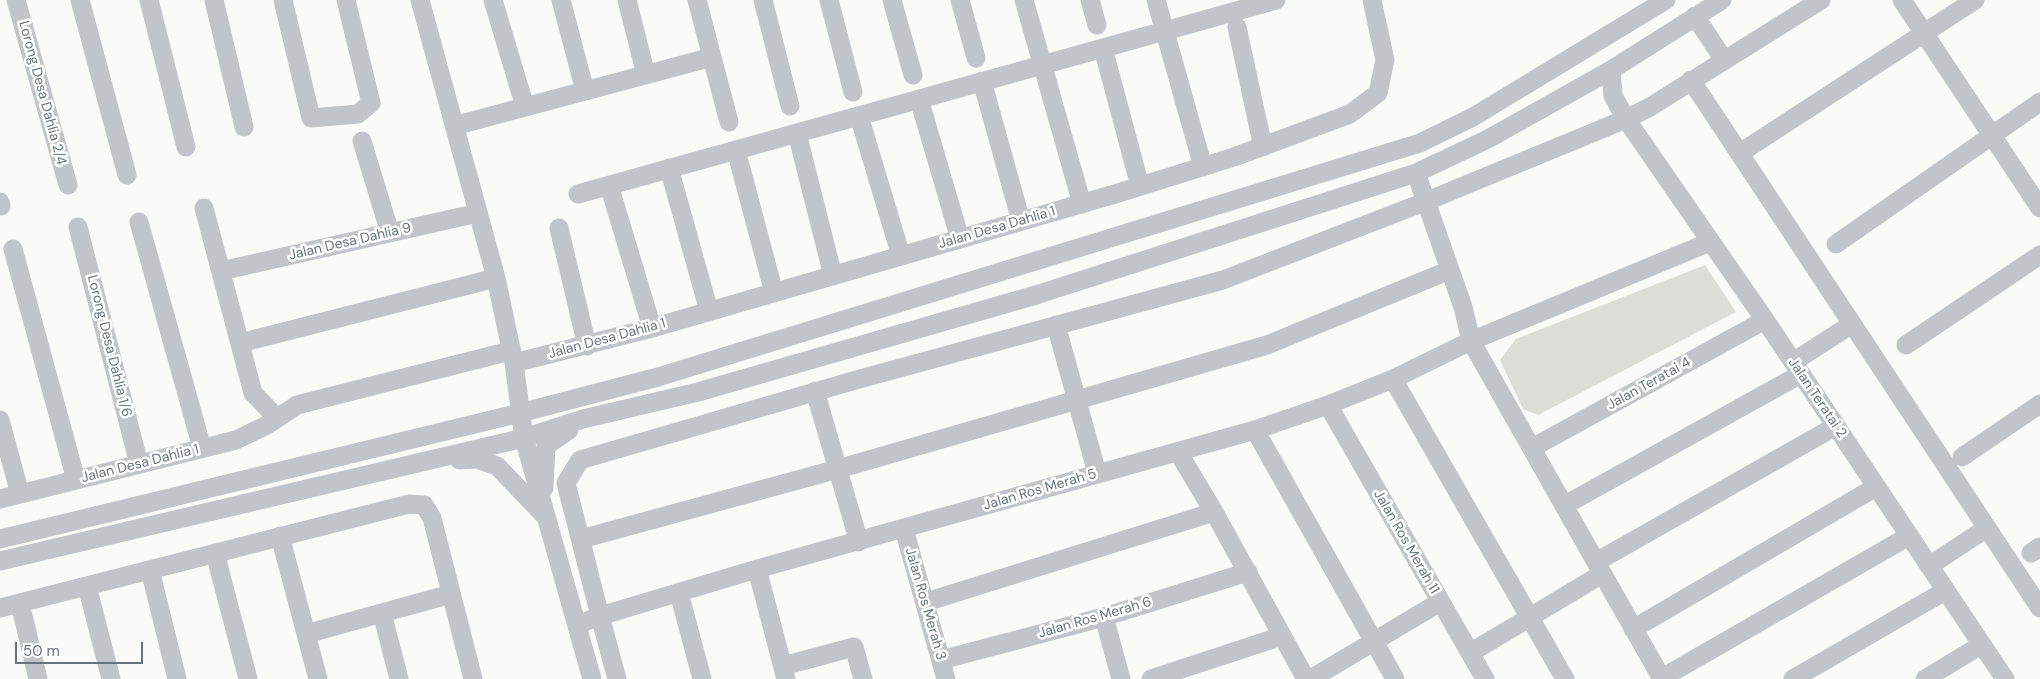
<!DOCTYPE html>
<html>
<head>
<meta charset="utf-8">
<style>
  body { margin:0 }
  #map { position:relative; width:2040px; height:679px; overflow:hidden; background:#fafaf8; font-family:"DM Sans",sans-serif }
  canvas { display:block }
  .scale { position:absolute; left:15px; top:642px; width:128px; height:22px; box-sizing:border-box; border:2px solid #667480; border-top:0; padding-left:6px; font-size:15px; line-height:18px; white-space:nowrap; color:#667480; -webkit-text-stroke:4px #fff; paint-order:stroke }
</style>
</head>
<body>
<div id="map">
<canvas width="2040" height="679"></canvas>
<div class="scale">50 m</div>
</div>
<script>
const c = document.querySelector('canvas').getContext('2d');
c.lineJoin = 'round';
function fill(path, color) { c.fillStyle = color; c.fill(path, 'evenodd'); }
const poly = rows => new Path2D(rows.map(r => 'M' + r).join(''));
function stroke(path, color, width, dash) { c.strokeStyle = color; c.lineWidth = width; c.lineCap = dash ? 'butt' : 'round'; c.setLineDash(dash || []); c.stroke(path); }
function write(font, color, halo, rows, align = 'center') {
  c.font = font + ' "DM Sans",sans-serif'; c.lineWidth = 5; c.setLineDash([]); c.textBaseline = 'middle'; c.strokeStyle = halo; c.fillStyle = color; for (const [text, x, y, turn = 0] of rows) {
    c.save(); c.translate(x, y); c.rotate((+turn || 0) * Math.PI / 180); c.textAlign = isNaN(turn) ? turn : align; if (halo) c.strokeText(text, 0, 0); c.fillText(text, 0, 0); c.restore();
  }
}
fill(poly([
  [1705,265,1736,312,1538,415,1523,409,1500,360,1516,339]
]), '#daded7');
stroke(poly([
  [16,0,68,185],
  [80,0,127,175],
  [149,0,186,147],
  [214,0,244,127],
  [283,0,311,118,358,114,371,103,346,0],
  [420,0,496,278,514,363,524,438,592,679],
  [493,0,525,107],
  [561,0,585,91],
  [627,0,646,75],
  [697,0,729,122],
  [763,0,790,106],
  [829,0,853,92],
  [892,0,913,75],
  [960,0,976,58],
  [1024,0,1082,204],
  [1090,0,1097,25],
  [1156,0,1203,167],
  [1902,0,2040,208],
  [1695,16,1724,60],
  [1237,27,1263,147],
  [1103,48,1140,186],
  [1611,70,1613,96,1626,119,1765,320,2005,679],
  [1691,80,2040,608],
  [982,81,1021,221],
  [919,99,960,239],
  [859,116,901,256],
  [454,126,712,57],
  [797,133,833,276],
  [362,141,390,233],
  [736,150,774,293],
  [1740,153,1975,0],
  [669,168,709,311],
  [1416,173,1463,307,1471,341,1662,679],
  [609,185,652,328],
  [578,194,1276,0],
  [0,202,1,206],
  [204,208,253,393,277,418],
  [139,222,202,448],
  [78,227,139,464],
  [559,228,587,346],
  [1836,244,2040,102],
  [13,249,76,480],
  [221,271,478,213],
  [1056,325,1097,473],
  [240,343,496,278],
  [1906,345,2040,255],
  [1793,362,1852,324],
  [514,363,652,328,1115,194,1234,157,1350,114,1378,93,1385,60,1372,0],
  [1393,379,1565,679],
  [815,391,859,542],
  [1328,405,1485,679],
  [0,420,20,494],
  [1255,430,1395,679],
  [1532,448,1765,320],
  [1178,452,1214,512,1306,679],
  [1962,457,2040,404],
  [459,460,477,459,497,466,544,515],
  [544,488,546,446,569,430],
  [0,499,236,440,267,425,297,405,510,351],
  [1565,505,1801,374],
  [904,529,946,679],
  [280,536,318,679],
  [0,539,520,413,658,377,1420,143,1473,117,1666,0],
  [581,539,838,469,1267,345,1450,270],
  [215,553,248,679],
  [2031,553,2040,547],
  [0,561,524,438,583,419,698,392,1036,295,1416,173,1488,139,1611,70,1722,0],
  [1596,562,1836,426],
  [1929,566,1987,528],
  [757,569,786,679],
  [150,570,177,679],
  [87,586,111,679],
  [679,593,702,679],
  [926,602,1214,512],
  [20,603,38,679],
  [0,608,409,504,424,505,432,518,473,679],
  [382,613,399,679],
  [1104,617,1121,679],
  [577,625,600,616,566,483,580,460,856,380,1223,280,1427,201,1626,119,1650,107,1821,0],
  [1633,629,1876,487],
  [306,634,451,594],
  [1470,653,1602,574],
  [941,660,1104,617,1248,572],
  [783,666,854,647,863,679],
  [1662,678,1909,536],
  [617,679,600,616,757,569,1255,430,1328,405,1393,379,1471,341,1710,242],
  [1151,679,1282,636],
  [1311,679,1440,602],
  [1793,679,1945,591],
  [1925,679,1981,645]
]), '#c1c5c9', 19);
write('14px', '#667480', '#fff', [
  ["Lorong Desa Dahlia 2/4",42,93,75],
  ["Jalan Desa Dahlia 1",997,228,-16],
  ["Jalan Desa Dahlia 9",350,242,-13],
  ["Jalan Desa Dahlia 1",607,339,-15],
  ["Lorong Desa Dahlia 1/6",109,346,76],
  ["Jalan Teratai 4",1649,384,-29],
  ["Jalan Teratai 2",1817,398,56],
  ["Jalan Desa Dahlia 1",140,464,-14],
  ["Jalan Ros Merah 5",1040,490,-16],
  ["Jalan Ros Merah 11",1406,542,60],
  ["Jalan Ros Merah 3",925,604,74],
  ["Jalan Ros Merah 6",1095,618,-16]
]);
</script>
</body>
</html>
